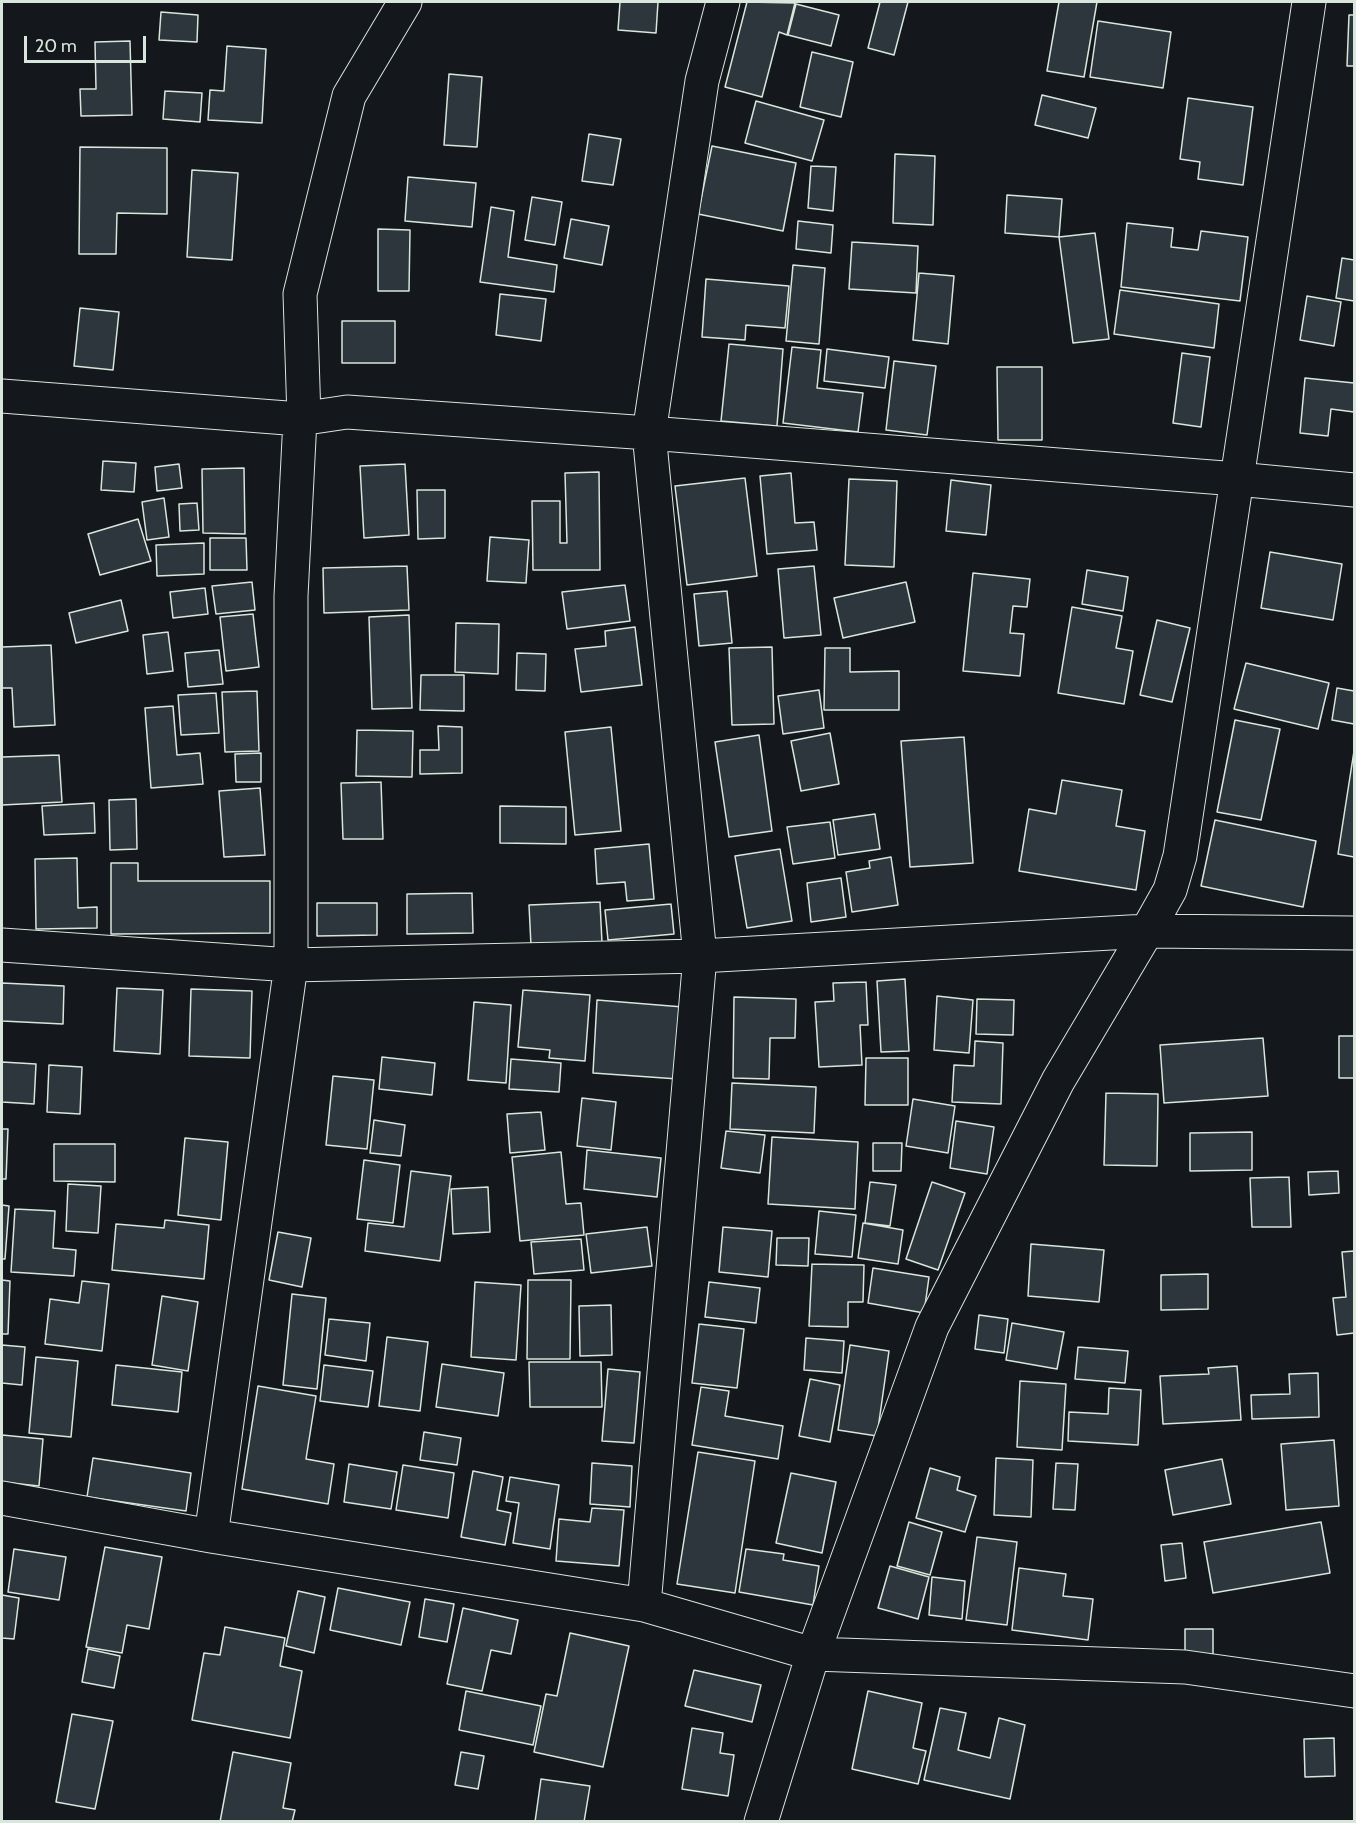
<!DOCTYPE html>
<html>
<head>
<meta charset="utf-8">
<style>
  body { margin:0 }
  #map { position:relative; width:1356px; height:1823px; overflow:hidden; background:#14181c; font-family:Cabin,sans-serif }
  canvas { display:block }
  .frame { position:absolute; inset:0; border:3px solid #d8e6dc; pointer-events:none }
  .scale { position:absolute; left:24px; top:36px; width:122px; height:27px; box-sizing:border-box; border:3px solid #d8e6dc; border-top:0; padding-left:8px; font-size:18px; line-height:21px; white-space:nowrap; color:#d8e6dc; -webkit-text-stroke:4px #14181c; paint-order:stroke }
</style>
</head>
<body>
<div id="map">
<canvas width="1356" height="1823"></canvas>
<div class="frame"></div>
<div class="scale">20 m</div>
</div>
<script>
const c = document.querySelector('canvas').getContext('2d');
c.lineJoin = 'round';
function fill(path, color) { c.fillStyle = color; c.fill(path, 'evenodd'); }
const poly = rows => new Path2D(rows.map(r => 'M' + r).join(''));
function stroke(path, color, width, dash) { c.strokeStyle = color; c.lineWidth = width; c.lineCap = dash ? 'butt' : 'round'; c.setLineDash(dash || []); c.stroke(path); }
const building = poly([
  [620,2,658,2,656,33,618,30,620,2],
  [747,2,795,3,787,35,779,32,762,97,725,87,747,2],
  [880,2,908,2,894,55,868,48,880,2],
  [1059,2,1097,2,1084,77,1047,71,1059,2],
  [796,4,839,15,831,46,788,35,796,4],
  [161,12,198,15,197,42,159,40,161,12],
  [1349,15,1354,15,1354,66,1347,66,1349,15],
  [1098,21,1171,32,1163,88,1090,77,1098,21],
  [130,41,132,115,81,116,80,89,96,89,95,42,130,41],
  [227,46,266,49,262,123,208,120,210,90,224,91,227,46],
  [812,52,853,62,841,117,800,107,812,52],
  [449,74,482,77,477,147,444,145,449,74],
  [165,91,202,93,200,122,163,119,165,91],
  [1042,95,1096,108,1088,138,1035,125,1042,95],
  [1188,98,1253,107,1243,185,1198,179,1200,162,1180,159,1188,98],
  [756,101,824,120,812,161,745,143,756,101],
  [589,134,621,139,613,185,582,181,589,134],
  [712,146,796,163,783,231,698,214,712,146],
  [80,147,167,148,167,214,117,213,116,254,79,254,80,147],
  [895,154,935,156,933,225,893,223,895,154],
  [811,166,836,167,833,211,808,208,811,166],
  [192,170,238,173,232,260,187,257,192,170],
  [408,177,476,183,472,227,405,221,408,177],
  [1007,195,1062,199,1059,237,1005,233,1007,195],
  [532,197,562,202,555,245,525,240,532,197],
  [491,207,514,211,508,257,557,265,554,292,480,282,491,207],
  [571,219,609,226,602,265,564,258,571,219],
  [798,221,833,225,831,253,796,249,798,221],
  [1127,223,1173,228,1171,247,1198,250,1201,231,1248,237,1240,301,1121,287,1127,223],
  [378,229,410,230,409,291,378,291,378,229],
  [1095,233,1109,339,1073,343,1059,237,1095,233],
  [852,242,918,246,916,293,849,289,852,242],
  [1342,258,1354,260,1354,301,1336,298,1342,258],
  [793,265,825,268,819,344,786,341,793,265],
  [919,273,954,276,948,344,913,340,919,273],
  [706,279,789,286,785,328,746,325,745,340,702,337,706,279],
  [1120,290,1219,304,1214,348,1114,334,1120,290],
  [500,294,546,299,541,341,496,335,500,294],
  [1307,296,1341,302,1334,346,1300,340,1307,296],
  [80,308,119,312,113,370,74,366,80,308],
  [342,321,395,321,395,363,342,363,342,321],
  [729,344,783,349,777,426,721,421,729,344],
  [792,347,821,350,817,388,863,393,858,432,783,423,792,347],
  [827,349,889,357,885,388,824,381,827,349],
  [1182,353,1210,357,1201,427,1173,423,1182,353],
  [894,361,936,366,927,435,886,430,894,361],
  [997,367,1042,367,1042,440,998,440,997,367],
  [1305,378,1354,383,1354,412,1331,409,1328,436,1300,433,1305,378],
  [103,461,136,463,134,492,101,490,103,461],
  [179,464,182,488,157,491,155,467,179,464],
  [405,464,409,535,364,538,360,466,405,464],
  [244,468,245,534,203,533,202,469,244,468],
  [599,472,600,570,533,570,532,501,560,501,560,543,567,543,565,473,599,472],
  [791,473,795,523,814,522,817,550,767,554,760,476,791,473],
  [745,478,757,576,687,585,675,486,745,478],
  [849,479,897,481,894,567,845,565,849,479],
  [951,480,991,485,986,535,946,531,951,480],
  [417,490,445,490,445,538,418,539,417,490],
  [164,498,169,537,147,540,142,502,164,498],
  [197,503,199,530,180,531,179,504,197,503],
  [138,519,151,561,100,575,88,534,138,519],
  [490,537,529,540,526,583,487,581,490,537],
  [210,538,246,538,247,570,210,570,210,538],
  [204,543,204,574,157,576,156,545,204,543],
  [1270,552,1342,564,1333,620,1261,608,1270,552],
  [407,566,409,610,324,613,323,568,407,566],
  [814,566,821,635,784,638,778,569,814,566],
  [1087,570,1128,577,1123,611,1082,604,1087,570],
  [973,573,1030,579,1027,607,1013,606,1010,633,1024,634,1020,676,963,671,973,573],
  [252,582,255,610,216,614,212,586,252,582],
  [906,582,915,622,843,638,834,598,906,582],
  [625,585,630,621,567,629,562,592,625,585],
  [205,588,208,614,173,618,170,592,205,588],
  [727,591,732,643,699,646,694,594,727,591],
  [121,600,128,631,76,643,69,613,121,600],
  [1072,607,1122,616,1116,648,1133,651,1124,704,1058,693,1072,607],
  [253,614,259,667,226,671,220,617,253,614],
  [409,615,412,708,372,709,369,617,409,615],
  [1157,620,1190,628,1172,702,1140,695,1157,620],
  [456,623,499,624,498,674,455,672,456,623],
  [635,627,642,685,581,692,575,649,606,646,605,631,635,627],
  [168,632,173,671,147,674,143,635,168,632],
  [51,645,55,725,14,727,12,688,2,688,2,647,51,645],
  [772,647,774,724,732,725,729,648,772,647],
  [825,648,850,648,850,672,899,671,899,710,824,710,825,648],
  [219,650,223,684,188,687,185,653,219,650],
  [517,653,546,654,545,691,516,690,517,653],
  [1246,663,1329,683,1318,729,1234,709,1246,663],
  [421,675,464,675,464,711,420,710,421,675],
  [1337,688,1354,691,1354,724,1332,720,1337,688],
  [819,690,824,728,783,734,778,696,819,690],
  [257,691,259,751,225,752,222,692,257,691],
  [216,693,219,733,181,735,178,695,216,693],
  [173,706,177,755,200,753,203,784,151,788,145,708,173,706],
  [1235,720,1280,729,1261,820,1217,812,1235,720],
  [438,726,462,727,462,773,420,774,420,750,439,750,438,726],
  [611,727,621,831,575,835,565,732,611,727],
  [357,730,413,731,412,777,356,776,357,730],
  [830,733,839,784,801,791,791,741,830,733],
  [759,735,772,831,729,837,715,742,759,735],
  [964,737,973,863,910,867,901,741,964,737],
  [1354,751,1354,857,1338,854,1354,751],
  [261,753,261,782,236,782,235,754,261,753],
  [59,755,62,802,2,805,2,757,59,755],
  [1062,780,1122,790,1116,826,1145,831,1136,890,1019,871,1029,809,1056,814,1062,780],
  [381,782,383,839,343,839,341,783,381,782],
  [260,788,265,855,224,857,219,791,260,788],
  [136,799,137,849,110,850,109,800,136,799],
  [94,803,95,833,44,835,42,806,94,803],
  [500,806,566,807,566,844,500,843,500,806],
  [875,814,880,849,838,855,833,820,875,814],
  [1215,820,1316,841,1303,907,1201,886,1215,820],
  [830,822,835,858,793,864,787,827,830,822],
  [649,844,654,899,627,901,625,882,597,884,595,849,649,844],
  [780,849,792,921,747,928,735,856,780,849],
  [891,857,898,905,852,912,846,872,870,868,869,861,891,857],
  [77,858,78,908,97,907,97,928,36,929,35,859,77,858],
  [111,863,138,863,138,881,270,881,270,933,111,934,111,863],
  [841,878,846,917,811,922,807,883,841,878],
  [472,893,473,933,407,934,407,894,472,893],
  [600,902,602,943,531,946,529,905,600,902],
  [317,903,377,903,377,935,317,936,317,903],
  [671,904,674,934,608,940,605,910,671,904],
  [905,979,909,1051,881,1052,877,981,905,979],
  [866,982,868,1025,860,1025,862,1065,819,1067,815,1002,834,1001,833,983,866,982],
  [2,983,64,986,63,1024,2,1021,2,983],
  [117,988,163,990,160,1054,114,1051,117,988],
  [191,989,252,991,250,1058,189,1056,191,989],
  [523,990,590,995,585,1061,549,1058,550,1050,518,1047,523,990],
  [937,996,973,1000,969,1053,934,1050,937,996],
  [734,997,796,999,795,1038,770,1038,769,1079,733,1078,734,997],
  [977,999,1014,1000,1013,1035,976,1034,977,999],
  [597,1000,683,1007,678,1079,593,1073,597,1000],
  [474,1002,511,1005,506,1083,468,1080,474,1002],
  [1339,1036,1354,1036,1354,1078,1339,1078,1339,1036],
  [1263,1038,1268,1096,1164,1103,1160,1045,1263,1038],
  [975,1041,1003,1043,1001,1104,952,1102,954,1065,974,1066,975,1041],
  [382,1057,435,1063,432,1095,379,1089,382,1057],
  [866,1058,908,1058,908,1105,865,1105,866,1058],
  [511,1059,561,1063,559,1092,509,1089,511,1059],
  [2,1062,36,1064,34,1104,2,1102,2,1062],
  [49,1065,82,1067,80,1114,47,1112,49,1065],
  [333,1076,374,1080,367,1149,326,1145,333,1076],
  [732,1083,816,1087,814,1133,730,1129,732,1083],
  [1106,1093,1158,1094,1157,1166,1104,1165,1106,1093],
  [582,1098,616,1102,611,1150,577,1146,582,1098],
  [913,1099,955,1106,948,1153,906,1146,913,1099],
  [541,1112,545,1150,510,1153,507,1114,541,1112],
  [374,1120,405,1125,401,1156,370,1153,374,1120],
  [956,1121,994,1127,987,1174,950,1168,956,1121],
  [2,1129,8,1129,6,1179,2,1179,2,1129],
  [726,1131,765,1135,760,1173,721,1168,726,1131],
  [1252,1132,1252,1170,1190,1171,1190,1133,1252,1132],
  [772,1137,858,1142,855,1209,768,1204,772,1137],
  [185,1138,228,1142,221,1220,178,1215,185,1138],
  [873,1143,902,1143,901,1171,873,1171,873,1143],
  [54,1144,115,1144,115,1182,54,1181,54,1144],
  [587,1150,661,1158,657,1197,584,1189,587,1150],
  [561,1152,566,1204,581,1203,584,1235,520,1241,512,1157,561,1152],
  [364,1160,400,1165,393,1223,357,1219,364,1160],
  [411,1171,451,1176,440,1261,365,1251,368,1223,404,1227,411,1171],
  [1338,1171,1339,1193,1309,1195,1308,1172,1338,1171],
  [1289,1177,1291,1227,1252,1227,1250,1178,1289,1177],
  [870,1182,896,1185,890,1226,865,1223,870,1182],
  [932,1182,965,1193,938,1270,906,1259,932,1182],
  [68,1184,101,1186,98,1233,66,1231,68,1184],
  [488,1187,490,1232,453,1234,451,1189,488,1187],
  [2,1205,9,1206,5,1259,2,1259,2,1205],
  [15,1209,55,1211,53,1248,76,1250,74,1276,11,1272,15,1209],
  [819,1211,856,1215,852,1257,815,1254,819,1211],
  [165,1220,209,1225,204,1279,112,1270,116,1224,164,1228,165,1220],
  [863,1223,903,1230,898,1264,858,1258,863,1223],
  [647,1227,652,1266,591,1273,586,1234,647,1227],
  [723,1227,772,1231,768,1277,719,1272,723,1227],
  [278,1232,311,1238,302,1287,269,1280,278,1232],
  [777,1238,809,1238,808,1266,776,1265,777,1238],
  [581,1239,584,1270,534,1274,531,1242,581,1239],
  [1031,1244,1104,1250,1099,1302,1028,1296,1031,1244],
  [1354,1251,1354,1333,1337,1335,1333,1298,1346,1297,1342,1252,1354,1251],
  [812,1264,864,1265,863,1302,848,1302,848,1327,809,1326,812,1264],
  [873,1268,929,1277,924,1313,868,1303,873,1268],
  [1208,1274,1208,1309,1161,1310,1161,1275,1208,1274],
  [2,1280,10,1281,8,1334,2,1334,2,1280],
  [528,1280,571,1280,570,1359,527,1359,528,1280],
  [82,1281,109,1284,102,1351,45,1344,50,1299,79,1303,82,1281],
  [475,1282,521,1285,516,1360,471,1357,475,1282],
  [709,1282,760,1288,756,1323,705,1317,709,1282],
  [292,1294,326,1298,317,1389,283,1385,292,1294],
  [162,1296,198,1302,188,1371,152,1365,162,1296],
  [611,1305,612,1355,580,1356,579,1306,611,1305],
  [979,1315,1008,1319,1004,1353,975,1349,979,1315],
  [329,1319,370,1323,366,1361,325,1355,329,1319],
  [1012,1323,1064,1332,1057,1369,1006,1360,1012,1323],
  [699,1324,744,1329,737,1388,692,1383,699,1324],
  [387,1337,428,1342,420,1411,379,1406,387,1337],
  [806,1338,844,1341,842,1373,804,1370,806,1338],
  [2,1345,25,1347,22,1385,2,1383,2,1345],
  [850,1345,889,1351,877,1436,838,1430,850,1345],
  [1078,1347,1128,1351,1125,1383,1075,1379,1078,1347],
  [36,1357,78,1361,71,1437,29,1433,36,1357],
  [529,1362,601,1362,602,1407,530,1407,529,1362],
  [442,1364,504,1373,498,1416,436,1407,442,1364],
  [116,1365,182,1372,178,1412,112,1405,116,1365],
  [324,1365,373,1371,368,1407,320,1401,324,1365],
  [1237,1366,1241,1420,1163,1424,1160,1376,1209,1374,1208,1368,1237,1366],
  [608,1369,640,1372,634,1443,602,1441,608,1369],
  [1318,1373,1319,1417,1252,1419,1251,1395,1290,1394,1289,1374,1318,1373],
  [810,1379,840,1385,830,1442,799,1436,810,1379],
  [1020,1381,1066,1384,1062,1450,1017,1447,1020,1381],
  [258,1386,316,1396,306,1459,334,1464,328,1504,242,1489,258,1386],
  [701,1387,729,1391,725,1416,783,1426,778,1459,692,1445,701,1387],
  [1109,1388,1141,1390,1138,1445,1068,1441,1069,1412,1108,1414,1109,1388],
  [424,1432,461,1438,457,1465,420,1460,424,1432],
  [2,1435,43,1439,39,1486,2,1482,2,1435],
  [1334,1440,1339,1506,1286,1510,1281,1444,1334,1440],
  [698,1452,755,1461,735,1593,677,1584,698,1452],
  [93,1458,191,1473,186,1511,87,1497,93,1458],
  [996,1458,1033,1460,1031,1517,994,1515,996,1458],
  [1222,1459,1231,1504,1173,1515,1165,1470,1222,1459],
  [592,1463,632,1466,630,1507,590,1504,592,1463],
  [1056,1463,1078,1464,1075,1510,1053,1509,1056,1463],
  [349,1464,397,1472,391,1509,344,1502,349,1464],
  [403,1465,454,1473,448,1518,396,1510,403,1465],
  [930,1468,960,1477,957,1490,976,1496,965,1532,916,1518,930,1468],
  [473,1471,503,1477,497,1510,511,1513,505,1545,461,1537,473,1471],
  [791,1473,836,1482,822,1553,776,1543,791,1473],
  [510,1477,559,1485,550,1549,513,1543,519,1503,506,1501,510,1477],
  [592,1508,624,1510,619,1566,556,1561,559,1519,590,1522,592,1508],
  [909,1522,942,1532,930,1575,897,1566,909,1522],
  [1321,1522,1330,1573,1213,1593,1204,1542,1321,1522],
  [977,1537,1017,1542,1007,1625,966,1620,977,1537],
  [1182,1543,1186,1578,1165,1581,1161,1545,1182,1543],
  [105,1547,162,1557,149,1629,127,1625,122,1653,86,1647,105,1547],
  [14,1549,66,1557,59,1600,8,1592,14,1549],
  [746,1549,784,1554,783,1560,819,1566,813,1605,739,1592,746,1549],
  [890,1566,929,1577,918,1619,878,1608,890,1566],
  [1019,1568,1066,1574,1063,1596,1093,1599,1088,1640,1012,1630,1019,1568],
  [932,1577,965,1581,962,1619,929,1615,932,1577],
  [338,1588,410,1602,401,1645,330,1630,338,1588],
  [298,1591,325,1597,314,1653,286,1646,298,1591],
  [2,1595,19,1598,14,1639,2,1638,2,1595],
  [425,1599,454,1604,447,1642,419,1637,425,1599],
  [463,1608,518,1620,511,1654,491,1650,482,1691,447,1684,463,1608],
  [225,1627,285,1638,280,1666,302,1671,290,1738,192,1720,204,1653,220,1655,225,1627],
  [1185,1629,1213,1629,1213,1660,1185,1660,1185,1629],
  [570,1633,629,1646,603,1767,534,1752,546,1694,557,1696,570,1633],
  [88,1649,120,1656,114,1688,82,1682,88,1649],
  [694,1670,761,1685,752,1722,685,1706,694,1670],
  [466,1691,541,1706,533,1745,459,1730,466,1691],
  [868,1691,922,1703,913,1748,926,1751,918,1784,852,1769,868,1691],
  [940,1708,966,1713,958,1750,990,1758,999,1718,1025,1725,1010,1799,924,1780,940,1708],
  [72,1714,113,1721,95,1809,56,1802,72,1714],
  [692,1728,723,1733,720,1753,734,1755,728,1796,682,1789,692,1728],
  [1334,1738,1335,1776,1305,1777,1304,1739,1334,1738],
  [233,1752,291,1763,283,1808,295,1810,292,1822,220,1822,233,1752],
  [461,1752,484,1756,478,1789,455,1785,461,1752],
  [541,1779,590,1786,584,1822,535,1822,541,1779]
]);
fill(building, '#2c363c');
stroke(building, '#d8e6dc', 1.5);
const street = poly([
  [2,396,300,419,347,412,649,433,702,81,723,2],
  [304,418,300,294,349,96,405,2],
  [1354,490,1237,479,649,433,700,956,1147,931,1354,933],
  [2,945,291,965,700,956,644,1605],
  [2,1498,211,1536,644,1605,813,1654,1185,1667,1354,1691],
  [211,1536,291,965,291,596,300,419],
  [761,1822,813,1654,932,1327,1058,1081,1147,931,1170,890,1180,856,1309,2]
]);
stroke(street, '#d8e6dc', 35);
stroke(street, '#14181c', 33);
</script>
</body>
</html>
